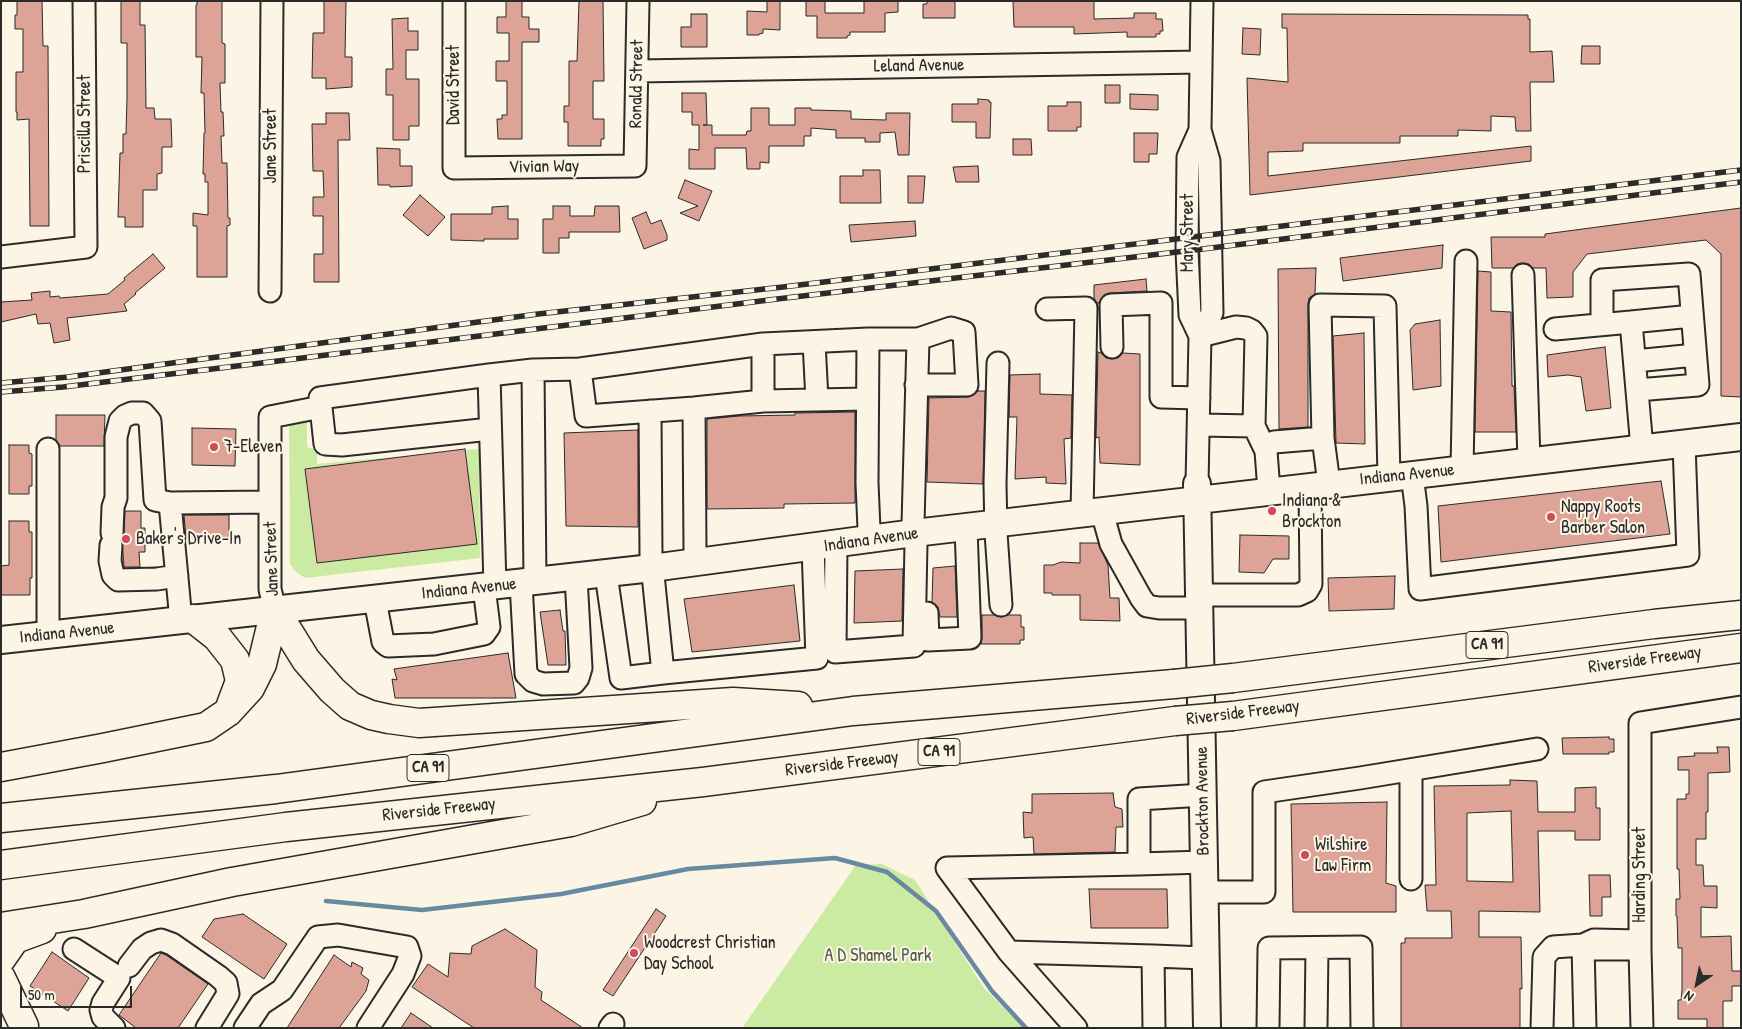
<!DOCTYPE html>
<html>
<head>
<meta charset="utf-8">
<style>
  body { margin:0 }
  #map { position:relative; width:1742px; height:1029px; overflow:hidden; background:#fcf5e5; font-family:"Patrick Hand",sans-serif }
  canvas { display:block }
  .frame { position:absolute; inset:0; border:2px solid #2b2b2b; pointer-events:none }
  .north { position:absolute; left:1672px; top:959px; width:50px; height:50px; -webkit-text-stroke:4px #fcf5e5; paint-order:stroke; rotate:214deg; font-size:14px; font-weight:700; line-height:20px; text-align:center; color:#2b2b2b }
  .north::after { content:''; display:block; margin:auto; width:18px; height:22px; background:#2b2b2b; clip-path:polygon(50% 0,100% 100%,50% 72%,0 100%) }
  .scale { position:absolute; left:20px; top:986px; width:112px; height:22px; box-sizing:border-box; border:2px solid #2b2b2b; border-top:0; padding-left:6px; font-size:15px; line-height:18px; white-space:nowrap; color:#2b2b2b; -webkit-text-stroke:4px #fcf5e5; paint-order:stroke }
</style>
</head>
<body>
<div id="map">
<canvas width="1742" height="1029"></canvas>
<div class="frame"></div>
<div class="north">N</div>
<div class="scale">50 m</div>
</div>
<script>
const c = document.querySelector('canvas').getContext('2d');
c.lineJoin = 'round';
function fill(path, color) { c.fillStyle = color; c.fill(path, 'evenodd'); }
const poly = rows => new Path2D(rows.map(r => 'M' + r).join(''));
function stroke(path, color, width, dash) { c.strokeStyle = color; c.lineWidth = width; c.lineCap = dash ? 'butt' : 'round'; c.setLineDash(dash || []); c.stroke(path); }
function write(font, color, halo, rows, align = 'center') {
  c.font = font + ' "Patrick Hand",sans-serif'; c.lineWidth = 4; c.setLineDash([]); c.textBaseline = 'middle'; c.strokeStyle = halo; c.fillStyle = color; for (const [text, x, y, turn = 0] of rows) {
    c.save(); c.translate(x, y); c.rotate((+turn || 0) * Math.PI / 180); c.textAlign = isNaN(turn) ? turn : align; if (halo) c.strokeText(text, 0, 0); c.fillText(text, 0, 0); c.restore();
  }
}
fill(poly([
  [289,406,307,406,307,447,317,450,317,464,479,449,480,558,305,578,296,572,290,564],
  [882,864,915,880,984,988,1024,1028,742,1028,856,865]
]), '#cbeba3');
stroke(poly([
  [326,901,422,910,561,894,688,869,835,858,887,872,936,911,992,991,1026,1028]
]), '#6889a1', 4.5);
const building = poly([
  [17,1,42,1,43,46,48,46,49,226,30,226,29,119,17,120,17,112,16,112,16,72,23,72,23,29,15,29,15,15,17,15,17,1],
  [121,1,140,1,140,25,145,25,146,108,154,108,155,119,171,119,172,147,162,147,162,173,157,174,157,190,143,190,143,227,125,227,125,217,118,217,120,153,123,153,123,134,126,134,127,97,127,43,121,43,121,1],
  [197,1,222,1,222,43,225,44,225,83,220,83,221,112,223,112,224,136,221,136,222,163,227,163,228,218,230,218,230,225,227,226,227,277,197,277,197,226,193,226,193,213,208,215,208,182,205,182,205,174,203,174,204,133,205,133,204,93,201,93,202,57,196,57,196,5,197,5,197,1],
  [324,1,346,1,345,57,352,57,352,87,326,89,326,78,312,78,313,33,324,33,324,1],
  [506,1,522,1,522,17,529,17,529,29,539,29,539,42,522,42,522,139,498,139,497,119,502,119,502,115,507,115,507,81,496,81,496,61,509,61,509,33,497,33,497,17,506,17,506,1],
  [579,1,603,1,604,81,593,81,593,119,604,119,604,139,601,139,601,146,568,146,568,122,564,122,564,106,569,106,569,61,577,61,579,1],
  [767,1,780,1,780,30,763,29,763,33,759,34,759,35,747,35,747,11,767,12,767,1],
  [806,1,825,1,825,13,864,13,864,1,898,1,898,12,885,13,885,32,850,32,850,35,847,36,847,38,817,38,817,16,806,16,806,1],
  [927,1,955,1,955,18,923,18,923,4,927,4,927,1],
  [1013,1,1094,1,1094,19,1134,18,1134,13,1156,13,1156,19,1162,19,1163,31,1160,31,1160,34,1156,34,1156,37,1127,37,1127,32,1074,34,1074,27,1014,27,1013,1],
  [691,14,707,14,707,47,681,47,681,27,691,27,691,14],
  [1282,14,1528,15,1528,19,1530,19,1530,52,1552,51,1554,82,1530,82,1531,131,1516,131,1515,117,1491,116,1491,131,1458,130,1458,136,1400,136,1400,143,1303,143,1303,151,1268,152,1268,176,1531,146,1531,161,1250,195,1247,78,1288,82,1287,28,1282,28,1282,14],
  [408,18,408,31,418,31,418,50,406,50,406,79,419,79,419,126,409,126,409,140,393,140,393,95,386,95,386,69,393,69,392,19,408,18],
  [1243,28,1261,29,1260,55,1242,54,1243,28],
  [1582,46,1600,46,1600,64,1581,64,1582,46],
  [1105,85,1120,85,1120,103,1105,103,1105,85],
  [682,93,706,93,707,125,703,125,712,125,712,135,746,135,747,131,751,131,751,108,769,108,769,125,795,125,795,108,811,108,811,110,851,111,851,119,886,120,886,113,910,113,909,155,898,155,895,132,880,133,880,142,865,142,865,138,836,138,836,130,811,128,811,136,804,136,804,146,769,146,769,163,760,162,760,169,747,169,746,148,715,148,715,169,689,169,689,149,699,150,699,125,692,125,692,112,682,112,682,93],
  [1130,94,1158,95,1158,110,1130,109,1130,94],
  [978,99,989,100,989,102,991,102,990,138,976,138,976,122,952,122,952,104,978,104,978,99],
  [1067,102,1081,102,1081,127,1077,127,1077,131,1048,131,1048,106,1067,106,1067,102],
  [326,113,349,113,350,140,338,140,339,282,314,282,314,254,323,254,323,216,313,216,313,197,324,197,323,171,313,171,312,124,326,124,326,113],
  [1134,133,1158,133,1157,154,1149,154,1149,162,1134,162,1134,133],
  [1013,139,1031,139,1032,155,1013,155,1013,139],
  [377,148,400,149,400,166,412,166,412,186,390,187,390,185,378,185,377,148],
  [978,166,979,182,956,182,953,167,978,166],
  [863,170,880,170,881,203,840,203,840,176,863,176,863,170],
  [908,176,925,176,923,203,908,203,908,176],
  [685,180,712,191,699,221,680,213,698,206,678,198,685,180],
  [420,195,445,217,428,236,403,215,420,195],
  [508,206,508,219,518,219,518,239,484,239,484,241,451,240,451,214,492,214,492,207,508,206],
  [553,206,570,206,570,216,594,216,595,206,619,206,620,232,569,232,569,238,559,238,559,253,543,253,543,219,553,219,553,206],
  [1741,208,1741,397,1721,396,1721,254,1706,240,1587,254,1573,272,1573,297,1547,298,1546,268,1533,268,1529,264,1523,263,1517,264,1513,268,1492,268,1491,237,1545,237,1545,234,1741,208],
  [646,212,651,224,661,220,667,235,667,240,644,249,632,218,646,212],
  [915,221,916,236,851,242,849,225,915,221],
  [1443,245,1442,268,1343,281,1340,258,1443,245],
  [153,254,165,268,135,293,136,294,124,304,127,311,67,318,70,340,54,343,50,323,38,324,36,314,1,322,1,302,32,300,31,293,50,291,50,297,59,296,60,298,108,294,125,280,124,278,153,254],
  [1316,268,1315,294,1309,298,1308,305,1308,427,1279,429,1278,269,1316,268],
  [1478,271,1491,272,1491,311,1511,312,1512,386,1514,386,1516,432,1475,432,1478,271],
  [1146,279,1147,291,1110,293,1104,295,1099,303,1097,303,1094,298,1094,285,1146,279],
  [1440,320,1441,386,1413,390,1410,330,1415,324,1440,320],
  [1364,333,1365,444,1336,443,1333,336,1364,333],
  [1605,347,1611,408,1586,411,1581,377,1568,375,1548,377,1547,355,1605,347],
  [1098,352,1101,353,1106,358,1112,359,1118,358,1123,353,1140,354,1140,465,1100,463,1099,437,1096,438,1098,352],
  [1040,374,1040,394,1072,395,1071,438,1064,439,1066,484,1046,483,1046,477,1015,479,1017,417,1009,417,1010,375,1040,374],
  [978,391,985,391,983,484,927,482,929,398,968,397,974,395,978,391],
  [855,412,855,503,784,504,784,508,707,509,707,419,739,416,795,415,795,413,855,412],
  [56,415,105,415,104,446,60,446,56,440,56,415],
  [192,428,236,429,235,466,192,465,192,428],
  [638,430,638,527,566,526,564,433,638,430],
  [9,445,29,445,29,453,32,454,32,486,29,486,29,494,9,494,9,445],
  [465,449,477,544,317,563,305,469,465,449],
  [1661,481,1670,534,1441,562,1438,506,1661,481],
  [125,511,141,511,141,528,145,528,145,552,139,552,140,567,124,567,122,540,124,533,125,511],
  [184,515,229,515,229,537,186,538,184,515],
  [9,521,29,521,29,532,32,532,32,578,30,578,30,595,1,595,1,566,9,565,9,521],
  [1240,535,1289,536,1289,559,1273,559,1264,573,1239,572,1240,535],
  [1080,543,1098,543,1108,565,1110,598,1119,598,1120,621,1080,620,1080,595,1052,595,1052,593,1044,593,1044,565,1053,565,1061,562,1080,563,1080,543],
  [955,566,957,617,940,617,938,607,932,602,933,568,955,566],
  [903,569,902,621,854,623,855,571,903,569],
  [1395,576,1394,609,1329,611,1328,578,1395,576],
  [794,585,800,641,692,652,684,599,794,585],
  [560,610,563,631,565,631,566,665,548,665,540,612,560,610],
  [982,615,994,615,1001,617,1008,615,1021,615,1021,627,1024,627,1024,640,1020,640,1020,644,981,644,982,638,982,615],
  [508,653,516,698,395,698,392,679,397,680,394,669,508,653],
  [1609,737,1609,739,1614,739,1614,752,1609,752,1609,754,1563,754,1562,738,1609,737],
  [1717,747,1729,747,1730,772,1708,773,1708,812,1706,812,1706,839,1696,839,1696,865,1703,865,1704,886,1717,886,1717,908,1701,907,1701,937,1731,936,1732,971,1741,971,1741,986,1732,986,1732,1001,1723,1001,1723,1028,1707,1028,1707,1019,1678,1019,1678,1000,1681,1000,1682,990,1682,948,1678,948,1677,916,1676,916,1676,899,1680,899,1679,869,1677,869,1677,799,1686,799,1686,794,1689,794,1689,770,1678,770,1678,757,1695,756,1694,753,1718,753,1717,747],
  [1510,780,1537,781,1538,812,1575,812,1575,788,1596,787,1596,808,1600,808,1600,840,1575,840,1575,831,1538,831,1540,912,1479,911,1479,937,1521,937,1522,989,1520,988,1520,1028,1401,1028,1401,943,1405,943,1405,938,1452,938,1451,911,1427,911,1425,885,1436,885,1434,786,1510,785,1510,780],
  [1511,811,1513,882,1467,881,1467,813,1511,811],
  [1113,793,1115,807,1122,809,1123,827,1116,827,1115,852,1034,854,1033,837,1024,838,1023,812,1032,813,1032,794,1113,793],
  [1387,802,1386,883,1396,886,1396,912,1293,912,1291,804,1387,802],
  [1589,875,1610,875,1611,897,1602,897,1602,916,1590,916,1589,875],
  [1089,889,1167,889,1168,928,1091,928,1089,889],
  [656,909,666,916,613,996,603,990,656,909],
  [243,914,287,944,264,979,202,937,214,919,243,914],
  [505,929,537,950,535,987,542,992,541,1000,583,1028,474,1028,412,987,428,964,448,977,450,953,471,954,472,946,505,929],
  [52,952,89,978,68,1011,30,986,52,952],
  [161,953,166,955,208,984,178,1028,136,1028,119,1015,161,953],
  [334,955,351,967,352,962,363,968,361,974,369,980,366,991,339,1028,287,1028,334,955],
  [411,1013,433,1028,401,1028,411,1013]
]);
fill(building, '#dca396');
stroke(building, '#2b2b2b', 1);
const minor = poly([
  [454,1,454,168,635,166,638,1],
  [638,71,1201,62],
  [1200,130,1188,157,1187,251,1190,315,1200,336],
  [1,257,86,247,84,1],
  [1523,275,1529,461],
  [270,291,272,1],
  [1047,309,1086,308,1082,514],
  [1631,322,1692,316],
  [1602,324,1602,280,1689,274,1698,385,1637,390],
  [1555,329,1631,322,1642,448],
  [1200,336,1236,327,1246,328,1252,331,1256,336,1254,426,1266,451],
  [814,342,817,400],
  [1112,347,1111,305,1161,303,1161,397,1199,398],
  [1635,361,1695,355],
  [998,363,995,484,996,533,1001,605],
  [580,369,763,344],
  [533,370,580,369,586,416,694,408,763,401,763,344,868,339,867,483,869,529,871,539],
  [489,375,320,398,325,444,342,445,490,429],
  [916,385,967,385,964,332,951,328,918,339],
  [763,401,867,399],
  [694,408,695,550,697,562],
  [650,411,651,555,663,673,817,658,813,548],
  [1199,425,1254,426],
  [48,449,48,635],
  [1462,469,1466,261],
  [1412,475,1416,506,1420,589,1688,555,1684,444],
  [1197,484,1200,336,1212,313,1209,161,1200,130,1202,1],
  [1329,484,1323,438,1320,305,1385,306,1389,477],
  [1269,491,1266,451,1269,445,1274,442,1323,438],
  [1102,512,1111,544,1141,598,1147,606,1159,608,1200,608],
  [112,533,113,507,116,498,116,437,120,421,125,416,132,413,143,413,150,421,155,500,170,503],
  [836,544,835,652,914,646,916,543,913,524,918,339,868,339],
  [111,545,110,561,113,575,118,580,157,579,177,576],
  [606,574,621,678,663,673],
  [521,583,526,674,533,681,543,684,574,683,578,678,581,668,576,577],
  [495,586,489,375,533,370,535,582],
  [1200,595,1298,595,1307,591,1311,584,1310,486],
  [375,600,383,642,388,646,434,644,484,634,489,627,484,587],
  [275,610,270,589,270,417,321,407],
  [927,613,928,640,970,638,966,528],
  [181,621,170,503,270,502],
  [1411,770,1411,879],
  [1203,795,1139,799,1139,864,1204,862],
  [1139,864,947,868,1009,952,1153,956],
  [1205,892,1264,892,1264,792,1360,778,1537,749],
  [1640,941,1594,940,1583,945,1594,949,1640,949],
  [74,949,119,978,103,1003,101,1010,103,1017,114,1028],
  [1009,952,1076,1028],
  [129,966,142,949,151,943,161,940,172,944,218,976,226,983,228,994,207,1028],
  [245,1028,261,1004,282,990,318,937,338,935,407,947,410,956,403,974,368,1028],
  [610,1028,613,1024],
  [1154,1028,1153,956,1205,958],
  [1268,1028,1269,948,1361,947,1362,1028],
  [1316,1028,1317,948],
  [1542,1028,1544,957,1553,947,1583,945,1585,1028],
  [1642,1028,1640,949,1640,723,1741,707]
]);
const major = poly([
  [1197,484,1207,1028],
  [1,640,652,568,914,533,1741,437]
]);
const highway = poly([
  [275,610,306,660,332,690,350,706,371,715,389,719,419,723,733,702,798,706],
  [194,619,217,637,235,660,240,681,231,705],
  [1233,678,1654,624,1741,615],
  [1233,716,1741,648],
  [1,767,103,748,206,727,228,712,250,688,262,664,275,610],
  [1,818,276,789,853,711,1174,684],
  [1,865,286,827,703,782,1175,721],
  [1,927,84,914,232,882,571,822,642,801],
  [1,959,15,939,42,929],
  [1,978,24,1026]
]);
stroke(minor, '#2b2b2b', 25);
stroke(major, '#2b2b2b', 30);
stroke(highway, '#2b2b2b', 31);
stroke(minor, '#fcf5e5', 21);
stroke(major, '#fcf5e5', 26);
stroke(highway, '#fcf5e5', 28);
const rail = poly([
  [1,383,68,377,538,314,783,287,1741,170],
  [1,392,63,387,270,362,777,299,1211,248,1741,182]
]);
stroke(rail, '#2b2b2b', 5.5);
stroke(rail, '#fcf5e5', 4, [11]);
const highwayBridge = poly([
  [1174,684,1233,678],
  [1175,721,1233,716]
]);
stroke(highwayBridge, '#2b2b2b', 31, []);
stroke(highwayBridge, '#fcf5e5', 28);
for (const [x, y, r, color] of [
  [214,447,5,"#d1495b"],
  [1272,511,5,"#d1495b"],
  [1551,517,5,"#d1495b"],
  [126,539,5,"#d1495b"],
  [1305,855,5,"#d1495b"],
  [634,953,5,"#d1495b"]
]) { const dot = new Path2D(); dot.arc(x, y, r, 0, 2 * Math.PI); c.fillStyle = color; c.fill(dot); stroke(dot, '#fcf5e5', 2); }
for (const [x, y, w] of [
  [1487,645,42],
  [939,752,42],
  [428,768,42]
]) { const box = new Path2D(); box.roundRect(x - w / 2, y - 13.5, w, 27, 4); c.fillStyle = '#fcf5e5'; c.fill(box); stroke(box, '#2b2b2b', 1); }
write('bold 16px', '#2b2b2b', null, [
  ["CA 91",1487,645],
  ["CA 91",939,752],
  ["CA 91",428,768]
]);
write('18px', '#2b2b2b', '#fcf5e5', [
  ["Leland Avenue",919,66,-1],
  ["Ronald Street",637,84,-89],
  ["David Street",454,85,-90],
  ["Priscilla Street",85,124,-90],
  ["Jane Street",271,146,-90],
  ["Vivian Way",544,167,-1],
  ["Mary Street",1188,233,-90],
  ["Indiana Avenue",1407,475,-6],
  ["Indiana Avenue",871,540,-8],
  ["Jane Street",272,559,-92],
  ["Indiana Avenue",469,589,-6],
  ["Indiana Avenue",67,633,-6],
  ["Riverside Freeway",1645,660,-8],
  ["Riverside Freeway",1243,713,-7],
  ["Riverside Freeway",842,764,-7],
  ["Brockton Avenue",1203,801,-91],
  ["Riverside Freeway",439,810,-6],
  ["Harding Street",1640,875,-90]
]);
write('18px', '#2b2b2b', '#fcf5e5', [
  ["7-Eleven",224,447],
  ["Indiana &",1282,501],
  ["Brockton",1282,522],
  ["Nappy Roots",1561,507],
  ["Barber Salon",1561,528],
  ["Baker's Drive-In",136,539],
  ["Wilshire",1315,845],
  ["Law Firm",1315,866],
  ["Woodcrest Christian",644,943],
  ["Day School",644,964]
], 'left');
write('18px', '#535b49', '#fcf5e5', [
  ["A D Shamel Park",878,956]
]);
</script>
</body>
</html>
